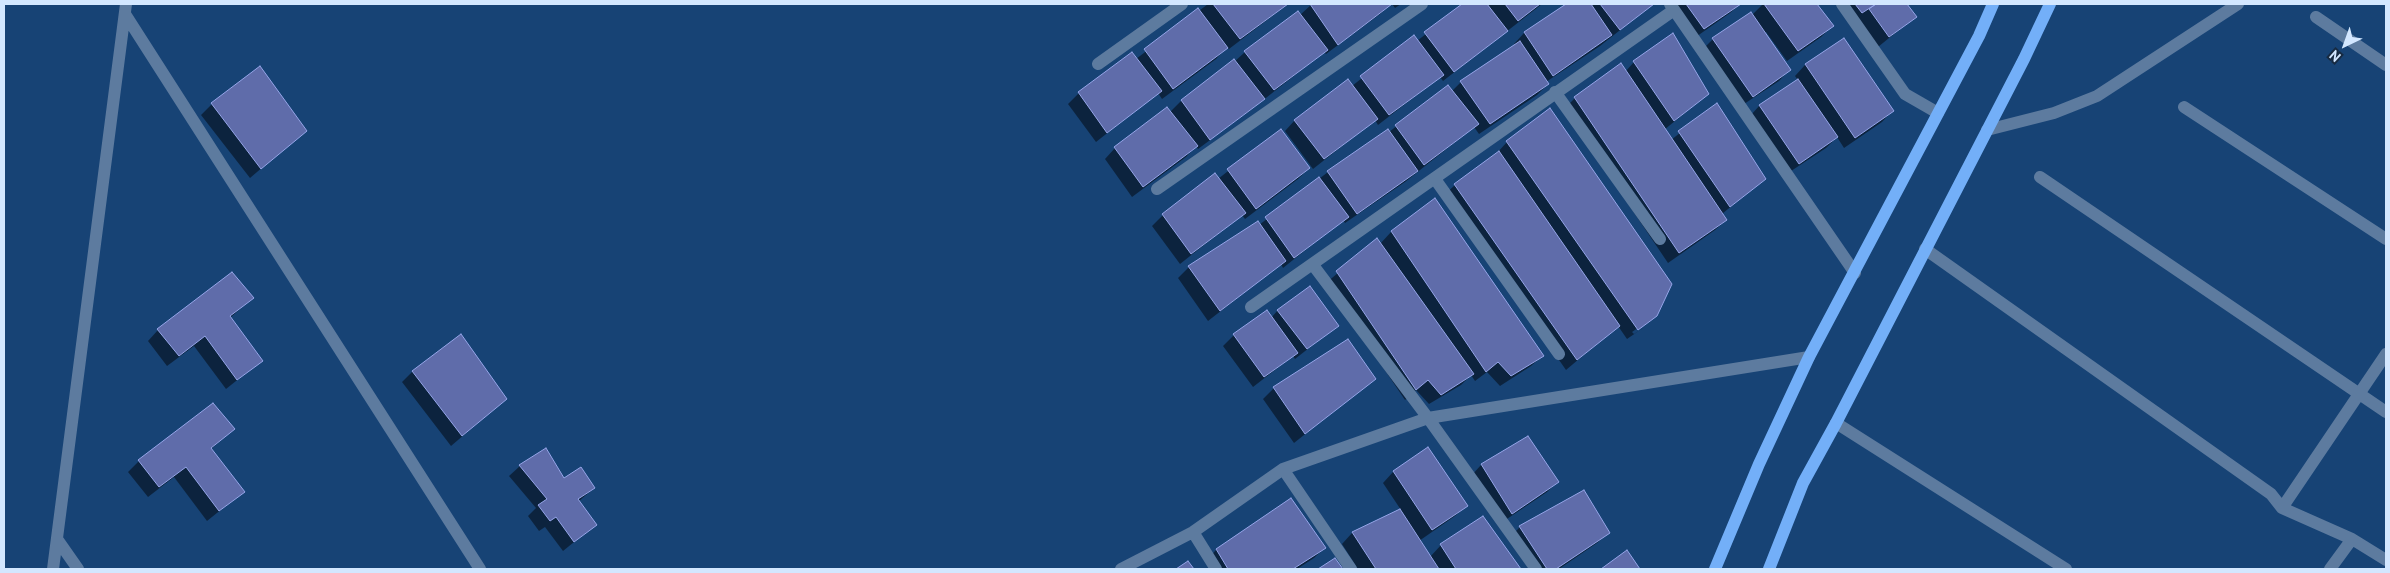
<!DOCTYPE html>
<html>
<head>
<meta charset="utf-8">
<style>
  body { margin:0 }
  #map { position:relative; width:2390px; height:573px; overflow:hidden; background:#174375; font-family:"PT Sans",sans-serif }
  canvas { display:block }
  .frame { position:absolute; inset:0; border:5px solid #d3e7ff; pointer-events:none }
  .north { position:absolute; left:2320px; top:20px; width:50px; height:50px; -webkit-text-stroke:4px #172a41; paint-order:stroke; rotate:222deg; font-size:14px; font-weight:700; line-height:20px; text-align:center; color:#d3e7ff }
  .north::after { content:''; display:block; margin:auto; width:18px; height:22px; background:#d3e7ff; clip-path:polygon(50% 0,100% 100%,50% 72%,0 100%) }
</style>
</head>
<body>
<div id="map">
<canvas width="2390" height="573"></canvas>
<div class="frame"></div>
<div class="north">N</div>
</div>
<script>
const c = document.querySelector('canvas').getContext('2d');
c.lineJoin = 'round';
function fill(path, color) { c.fillStyle = color; c.fill(path, 'evenodd'); }
const poly = rows => new Path2D(rows.map(r => 'M' + r).join(''));
function stroke(path, color, width, dash) { c.strokeStyle = color; c.lineWidth = width; c.lineCap = dash ? 'butt' : 'round'; c.setLineDash(dash || []); c.stroke(path); }
fill(poly([
  [1208,4,1288,4,1229,49,1227,47,1216,59,1162,99,1158,93,1096,142,1068,104,1079,93,1136,59],
  [1312,4,1391,4,1380,14,1326,54,1324,52,1252,109,1198,149,1196,146,1186,157,1132,197,1105,159,1115,148,1170,112,1182,100,1234,62,1245,52,1300,15],
  [1392,4,1401,4,1395,8],
  [1464,4,1542,4,1443,81,1440,77,1378,125,1375,120,1313,169,1285,131,1295,120,1352,86,1414,37,1417,41],
  [1568,4,1653,4,1600,46,1546,82,1548,84,1537,95,1479,134,1474,127,1405,182,1345,223,1343,220,1283,268,1281,264,1208,321,1178,278,1189,267,1259,225,1328,172,1387,130,1389,132,1448,86,1452,91,1461,82,1515,46,1514,44,1524,33],
  [1669,4,1740,4,1730,13,1693,39],
  [1763,4,1816,4,1832,26,1821,37,1787,61,1766,32,1764,33,1789,70,1779,81,1741,106,1702,50,1713,39,1752,15],
  [1837,4,1905,4,1915,17,1878,47],
  [1843,40,1892,111,1882,122,1844,148,1837,137,1826,148,1788,173,1750,116,1760,105,1798,80,1795,76,1805,65],
  [1634,62,1708,94,1664,130,1671,140,1717,104,1764,179,1722,214,1726,220,1715,230,1668,263,1564,109,1575,98,1625,72],
  [260,68,305,131,250,178,201,115,212,104],
  [1550,110,1656,315,1649,322,1649,320,1632,332,1634,334,1646,326,1627,339,1618,326,1566,370,1444,195,1455,185,1496,154,1507,142],
  [1280,130,1309,168,1298,179,1245,219,1242,215,1180,264,1152,226,1163,215,1218,179],
  [1435,200,1542,356,1531,366,1500,386,1487,372,1475,381,1471,375,1461,385,1429,404,1416,390,1405,400,1326,283,1377,240,1380,244,1391,232],
  [252,298,230,318,261,361,226,389,194,346,167,366,148,341,158,330],
  [1278,310,1337,326,1295,359,1293,356,1253,387,1223,346,1234,335,1266,311,1271,318],
  [460,336,506,399,451,446,402,382,412,372],
  [1347,341,1374,379,1294,443,1263,399,1274,388],
  [233,429,211,449,243,492,207,521,174,477,148,497,128,472,139,461],
  [1527,437,1557,482,1547,492,1501,523,1471,476,1481,465],
  [1428,449,1466,506,1455,516,1419,541,1430,557,1441,545,1483,518,1520,569,1358,569,1342,544,1352,533,1401,510,1383,483,1393,472],
  [545,450,564,479,594,488,578,502,595,525,563,551,545,527,539,531,528,516,536,508,509,476,520,466],
  [1583,492,1608,533,1597,543,1559,569,1529,569,1509,538,1520,527],
  [1291,500,1325,547,1314,558,1297,569,1211,569,1206,561,1216,550]
]), '#0007');
const building = poly([
  [1213,4,1288,4,1240,39,1213,4],
  [1310,4,1392,4,1338,45,1310,4],
  [1462,4,1487,4,1508,31,1454,72,1424,32,1462,4],
  [1505,4,1540,4,1518,21,1505,4],
  [1566,4,1591,4,1612,35,1553,76,1524,32,1566,4],
  [1600,4,1654,4,1620,30,1600,4],
  [1686,4,1741,4,1704,29,1686,4],
  [1764,4,1817,4,1834,26,1798,51,1764,4],
  [1855,4,1876,4,1862,13,1855,4],
  [1876,4,1907,4,1917,17,1889,37,1869,9,1876,4],
  [1198,8,1228,48,1173,89,1144,49,1198,8],
  [1298,11,1328,50,1274,90,1244,51,1298,11],
  [1751,12,1791,70,1753,97,1712,38,1751,12],
  [1673,33,1709,94,1674,121,1633,61,1673,33],
  [1414,35,1444,75,1389,115,1360,76,1414,35],
  [1844,38,1894,111,1855,138,1805,64,1844,38],
  [1520,41,1549,84,1490,124,1460,81,1520,41],
  [1132,52,1162,91,1107,133,1078,92,1132,52],
  [1234,59,1265,99,1210,140,1181,100,1234,59],
  [1621,63,1727,220,1679,253,1574,97,1621,63],
  [260,66,307,131,261,169,211,103,260,66],
  [1348,79,1378,119,1324,159,1294,120,1348,79],
  [1798,79,1838,137,1799,164,1759,105,1798,79],
  [1448,85,1479,124,1424,165,1395,125,1448,85],
  [1717,103,1766,179,1730,207,1678,131,1717,103],
  [1167,107,1198,146,1143,187,1114,147,1167,107],
  [1550,108,1672,284,1657,316,1638,330,1506,141,1550,108],
  [1281,129,1310,168,1256,209,1227,169,1281,129],
  [1388,129,1418,171,1357,214,1327,171,1388,129],
  [1499,151,1620,326,1577,360,1454,184,1499,151],
  [1215,173,1246,213,1191,254,1162,214,1215,173],
  [1319,177,1349,217,1294,258,1265,217,1319,177],
  [1435,198,1544,356,1511,376,1498,362,1486,372,1391,231,1435,198],
  [1258,221,1286,261,1220,311,1188,266,1258,221],
  [1377,238,1474,374,1441,395,1428,380,1416,390,1336,271,1377,238],
  [232,272,254,298,230,316,263,361,237,380,205,336,179,356,157,329,232,272],
  [1310,286,1339,326,1307,349,1277,310,1310,286],
  [1267,310,1298,353,1264,377,1233,334,1267,310],
  [461,334,507,399,462,436,412,371,461,334],
  [1348,339,1376,379,1305,434,1273,387,1348,339],
  [213,403,235,429,211,448,245,492,219,511,186,467,159,487,138,460,213,403],
  [1528,436,1559,482,1512,514,1481,464,1528,436],
  [1428,447,1468,506,1432,530,1393,471,1428,447],
  [546,448,564,478,581,467,595,488,578,499,597,525,574,542,556,517,550,521,538,505,547,499,519,465,546,448],
  [1584,490,1610,533,1556,569,1547,569,1519,526,1584,490],
  [1291,498,1326,548,1293,569,1228,569,1216,549,1291,498],
  [1400,509,1439,569,1376,569,1352,532,1400,509],
  [1483,516,1521,569,1456,569,1440,544,1483,516],
  [1627,550,1640,569,1601,569,1627,550],
  [1335,558,1343,569,1318,569,1335,558],
  [1188,561,1194,569,1176,569,1188,561]
]);
fill(building, '#5f6caa');
stroke(building, '#96a5e8', 1);
stroke(poly([
  [1670,4,1855,273],
  [1842,4,1905,94,1938,113],
  [125,14,480,569],
  [2316,17,2386,65],
  [1098,64,1182,4],
  [1555,92,1660,239],
  [2184,107,2386,239],
  [1987,130,2054,113,2097,96,2238,4],
  [2040,177,2386,412],
  [1435,179,1559,354],
  [1157,189,1422,4],
  [1925,249,2271,494,2282,508,2386,354],
  [1313,265,1428,418,1536,569],
  [1251,307,1674,10],
  [1836,423,2066,569],
  [1283,469,1351,569],
  [2282,508,2352,539,2386,560],
  [1193,532,1216,569],
  [57,539,78,569],
  [53,569,126,4],
  [1121,569,1193,532,1283,469,1428,418,1809,357],
  [2330,569,2352,539]
]), '#5d7b9f', 12);
stroke(poly([
  [1715,569,1759,464,1809,357,1979,36,1993,4],
  [1769,569,1803,483,1836,423,2024,59,2050,4]
]), '#73aff8', 12);
</script>
</body>
</html>
